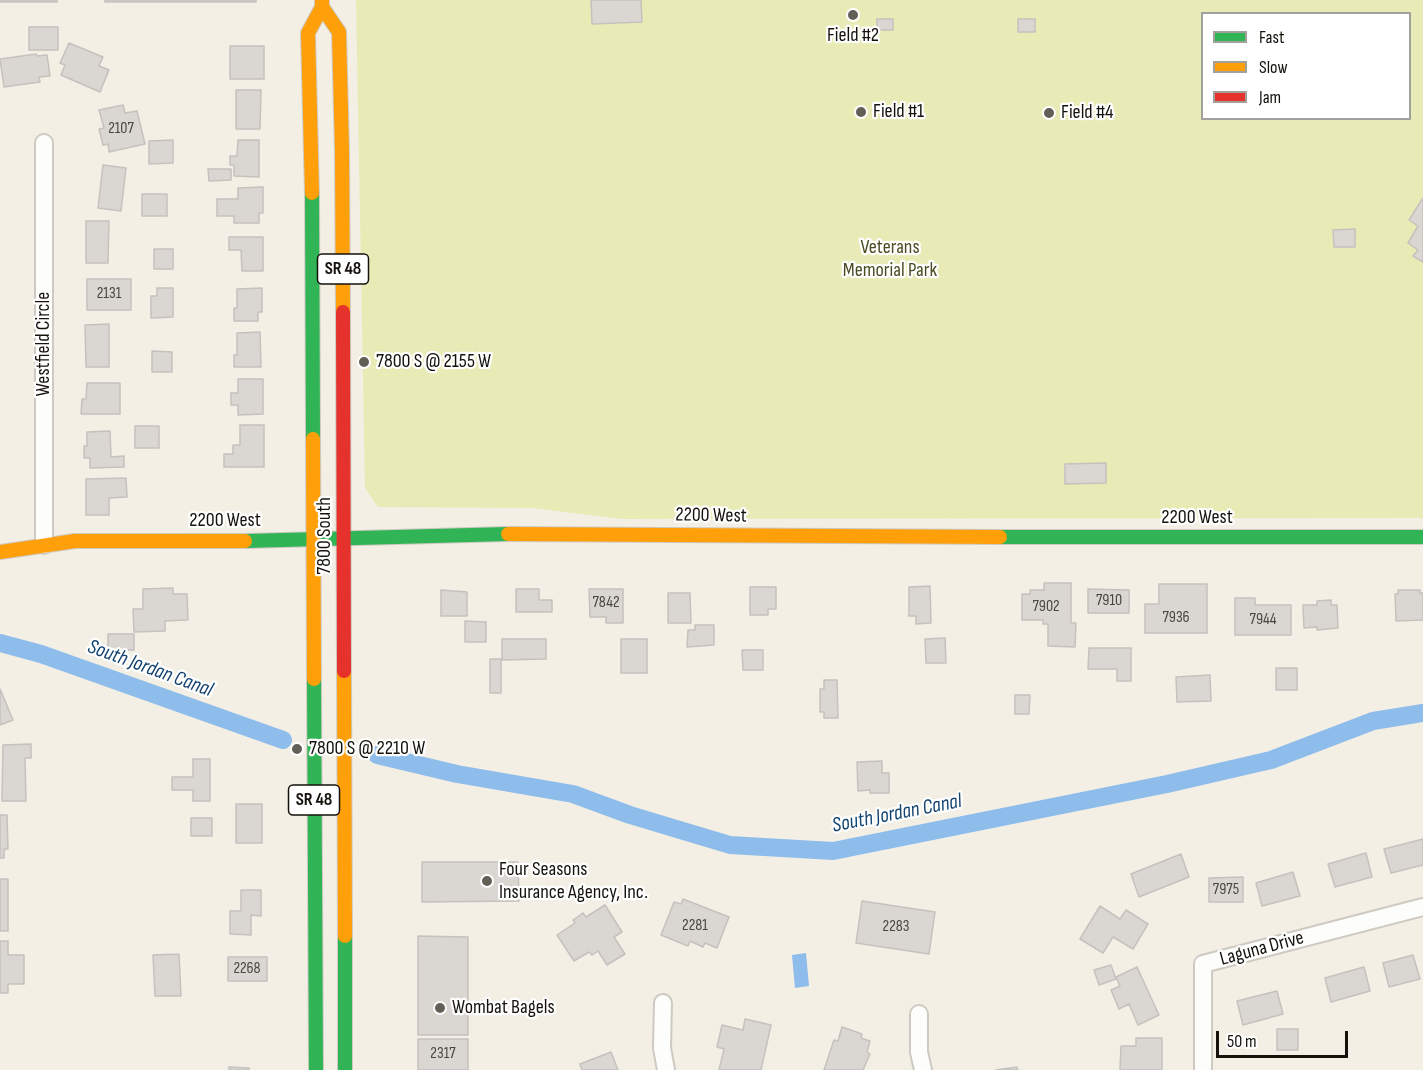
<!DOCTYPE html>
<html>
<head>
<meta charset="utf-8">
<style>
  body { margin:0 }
  #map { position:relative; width:1423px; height:1070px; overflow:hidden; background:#f3efe5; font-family:"Sofia Sans Condensed",sans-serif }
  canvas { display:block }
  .legend { position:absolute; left:1201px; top:12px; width:210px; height:108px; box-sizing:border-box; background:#fff; border:2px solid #a1a09d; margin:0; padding:8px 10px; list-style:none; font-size:18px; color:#14120b }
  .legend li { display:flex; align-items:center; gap:12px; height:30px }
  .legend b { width:30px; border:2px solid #a1a09d }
  .scale { position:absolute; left:1216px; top:1031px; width:132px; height:27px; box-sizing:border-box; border:3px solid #14120b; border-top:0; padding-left:8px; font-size:18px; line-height:21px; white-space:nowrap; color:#14120b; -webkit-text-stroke:4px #fff; paint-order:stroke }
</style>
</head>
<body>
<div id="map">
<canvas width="1423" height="1070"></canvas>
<ul class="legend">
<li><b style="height:8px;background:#30b455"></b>Fast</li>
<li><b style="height:8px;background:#ff9f0a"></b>Slow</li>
<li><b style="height:8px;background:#e5322d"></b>Jam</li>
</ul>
<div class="scale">50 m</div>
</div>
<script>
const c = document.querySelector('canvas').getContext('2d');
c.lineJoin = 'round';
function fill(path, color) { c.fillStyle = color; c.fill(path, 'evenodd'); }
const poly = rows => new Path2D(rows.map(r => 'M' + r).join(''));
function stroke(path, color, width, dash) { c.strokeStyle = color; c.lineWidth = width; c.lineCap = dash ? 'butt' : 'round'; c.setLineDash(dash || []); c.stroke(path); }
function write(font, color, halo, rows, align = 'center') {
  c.font = font + ' "Sofia Sans Condensed",sans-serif'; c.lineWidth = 4.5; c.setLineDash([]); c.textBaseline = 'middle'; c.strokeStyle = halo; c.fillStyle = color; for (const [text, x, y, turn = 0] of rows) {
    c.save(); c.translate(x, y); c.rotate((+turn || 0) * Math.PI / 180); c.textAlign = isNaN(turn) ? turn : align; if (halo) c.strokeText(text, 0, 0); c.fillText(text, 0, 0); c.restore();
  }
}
fill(poly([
  [356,0,1423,0,1423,518,622,519,532,508,378,507,365,488],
  [1202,14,1410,14,1410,118,1202,118]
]), '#e9ebb6');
fill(poly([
  [806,953,809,986,795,988,792,955]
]), '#8ebceb');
stroke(poly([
  [0,643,41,654,283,740],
  [377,755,457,774,573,794,630,815,730,845,833,851,1167,784,1271,760,1373,721,1423,713]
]), '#8ebceb', 18);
const building = poly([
  [0,0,57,0,57,2,0,2,0,0],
  [105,0,256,0,256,2,105,2,105,0],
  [591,0,641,0,642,22,592,24,591,0],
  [877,19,893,19,893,30,877,30,877,19],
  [1018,19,1035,19,1035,32,1018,32,1018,19],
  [29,27,58,27,58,50,29,50,29,27],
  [69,43,103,57,99,66,109,70,100,92,61,75,65,65,60,63,69,43],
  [230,46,264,46,264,79,230,79,230,46],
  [36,54,37,56,47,55,50,76,39,77,40,82,4,87,0,59,36,54],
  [236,90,261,90,260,129,236,129,236,90],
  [123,105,125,113,137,111,145,144,109,152,108,144,103,145,99,129,104,128,99,110,123,105],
  [173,140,173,163,149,164,149,141,173,140],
  [238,140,259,140,259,177,234,176,234,165,230,165,230,156,237,156,238,140],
  [103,165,126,168,121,211,98,208,103,165],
  [208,169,231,169,231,180,209,181,208,169],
  [263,187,263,213,259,213,259,223,234,223,234,216,217,216,217,199,238,199,238,188,263,187],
  [142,194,167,194,167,216,142,216,142,194],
  [1423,198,1423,262,1413,256,1418,250,1408,243,1418,226,1409,220,1423,198],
  [86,221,109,221,108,263,86,263,86,221],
  [1355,229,1355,247,1334,247,1333,230,1355,229],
  [229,237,263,237,263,271,242,271,241,250,229,250,229,237],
  [154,249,173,249,173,269,154,269,154,249],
  [87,279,131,279,131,310,87,310,87,279],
  [157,288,173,288,173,317,151,318,151,296,157,296,157,288],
  [262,288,262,312,258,312,258,321,234,321,234,308,237,308,237,289,262,288],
  [109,324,109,367,86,367,85,325,109,324],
  [260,332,261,367,234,367,234,355,237,355,237,333,260,332],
  [152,351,172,352,172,372,152,372,152,351],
  [238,379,263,379,263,414,238,415,238,405,231,405,231,393,238,393,238,379],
  [87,383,120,383,120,414,81,414,82,399,86,399,87,383],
  [240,425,264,425,264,467,224,467,224,454,233,454,233,445,240,445,240,425],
  [135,426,159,426,159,448,135,448,135,426],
  [110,431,111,457,124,456,124,467,90,468,90,458,84,458,84,446,87,446,87,432,110,431],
  [1106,463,1106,483,1065,484,1065,464,1106,463],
  [126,478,127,497,109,498,109,515,86,515,86,479,126,478],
  [1044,583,1071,583,1071,623,1076,623,1075,647,1048,646,1048,624,1043,624,1043,620,1022,620,1022,594,1030,594,1030,590,1044,590,1044,583],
  [1159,584,1207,584,1207,633,1145,633,1145,604,1159,604,1159,584],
  [930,586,931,623,916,624,916,616,909,616,909,587,930,586],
  [750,587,776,587,776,609,768,609,768,615,750,615,750,587],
  [173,588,173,594,187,594,188,620,165,621,165,631,134,632,133,609,143,609,143,589,173,588],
  [516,589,539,589,539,600,552,600,552,612,516,612,516,589],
  [589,589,623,589,623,623,606,623,606,617,590,617,589,589],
  [1088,589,1129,590,1129,613,1088,613,1088,589],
  [441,590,467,592,467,616,441,616,441,590],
  [1398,590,1420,590,1420,593,1423,593,1423,620,1396,621,1395,594,1398,594,1398,590],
  [668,593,690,593,691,623,668,623,668,593],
  [1235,598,1255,598,1255,605,1291,605,1291,635,1235,635,1235,598],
  [1331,600,1331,605,1337,605,1338,628,1317,630,1317,627,1304,628,1303,605,1317,605,1317,601,1331,600],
  [465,621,486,622,486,642,465,642,465,621],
  [695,625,714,625,714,645,687,647,688,630,695,630,695,625],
  [108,634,134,634,134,650,108,650,108,634],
  [945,638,946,663,926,663,925,639,945,638],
  [502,639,546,639,546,659,502,660,502,639],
  [621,639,647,639,647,673,621,673,621,639],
  [1089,648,1131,648,1131,681,1117,681,1117,669,1088,669,1089,648],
  [742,650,763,650,763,670,743,670,742,650],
  [490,659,501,659,501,693,490,693,490,659],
  [1276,668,1297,668,1297,690,1276,690,1276,668],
  [1210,675,1211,701,1177,702,1176,677,1210,675],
  [824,680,837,680,838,718,824,718,824,712,820,712,820,689,824,689,824,680],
  [0,689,13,720,0,725,0,689],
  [1015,695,1030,695,1029,714,1015,714,1015,695],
  [31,744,31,758,25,758,26,801,2,801,3,745,31,744],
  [193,759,210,759,210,801,193,801,193,790,172,790,172,777,193,777,193,759],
  [882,761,882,773,889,773,889,793,870,793,870,790,858,791,857,762,882,761],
  [236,804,262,804,262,843,236,843,236,804],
  [0,815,7,815,8,849,4,849,4,858,0,858,0,815],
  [191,818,212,818,212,836,191,836,191,818],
  [1423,839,1423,865,1391,873,1384,849,1423,839],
  [1366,853,1372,877,1335,887,1328,864,1366,853],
  [1181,854,1189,877,1139,897,1131,874,1181,854],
  [422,862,518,862,519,901,422,902,422,862],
  [1293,872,1300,896,1262,906,1256,883,1293,872],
  [1243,877,1243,902,1209,902,1209,878,1243,877],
  [0,879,8,879,8,931,0,931,0,879],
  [241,890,261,890,261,916,251,915,251,935,230,934,230,911,241,911,241,890],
  [683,899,729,917,717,948,705,943,703,947,690,941,688,946,661,935,674,902,681,904,683,899],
  [862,901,935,912,929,954,856,943,862,901],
  [605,905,622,932,614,937,625,954,607,965,598,951,592,955,589,952,574,961,557,935,575,923,573,920,583,913,586,917,605,905],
  [1100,906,1120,919,1126,910,1148,924,1133,949,1113,937,1103,953,1080,939,1100,906],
  [418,936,468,937,468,1035,418,1035,418,936],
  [0,941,8,941,8,955,24,955,24,984,8,984,8,993,0,993,0,941],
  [179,954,181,996,155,996,153,955,179,954],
  [1413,955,1420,979,1389,987,1383,963,1413,955],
  [228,957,267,957,267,981,228,981,228,957],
  [1111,965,1116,979,1099,985,1094,970,1111,965],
  [1137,967,1159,1015,1138,1025,1129,1004,1119,1009,1111,990,1120,986,1116,977,1137,967],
  [1364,967,1370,991,1331,1002,1325,978,1364,967],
  [1277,991,1283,1014,1243,1025,1237,1001,1277,991],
  [745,1019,771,1025,761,1070,719,1070,724,1049,717,1047,722,1025,743,1030,745,1019],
  [842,1027,862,1034,861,1038,870,1041,867,1052,870,1054,863,1070,824,1070,834,1040,838,1041,842,1027],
  [1277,1029,1298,1029,1298,1050,1277,1050,1277,1029],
  [1136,1038,1162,1038,1162,1070,1120,1070,1121,1046,1136,1046,1136,1038],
  [418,1039,468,1039,468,1070,418,1070,418,1039],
  [611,1052,618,1070,582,1070,580,1064,611,1052],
  [229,1067,249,1068,249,1070,229,1070,229,1067],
  [1017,1067,1018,1070,996,1070,1017,1067]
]);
fill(building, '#dad6d2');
stroke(building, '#c6c1be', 1.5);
const street = poly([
  [44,143,44,545],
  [663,1003,662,1048,666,1070],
  [919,1014,919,1052,923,1070],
  [1203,1070,1203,964,1423,907]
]);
const fast = poly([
  [312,193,313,439],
  [1000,537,1423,537],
  [245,541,508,534],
  [314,679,316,1070],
  [345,936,345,1070]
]);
const slow = poly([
  [322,7,339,32,342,151,343,312],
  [312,193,308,33,322,7,322,0],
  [313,439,314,679],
  [508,534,1000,537],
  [0,552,75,541,245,541],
  [344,671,345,936]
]);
const jam = poly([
  [343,312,344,671]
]);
stroke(street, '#cecac2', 20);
stroke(fast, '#cecac2', 16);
stroke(slow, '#cecac2', 16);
stroke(jam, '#cecac2', 16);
stroke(street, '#fdfdfb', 16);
stroke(fast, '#30b455', 14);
stroke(slow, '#ff9f0a', 14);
stroke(jam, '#e5322d', 14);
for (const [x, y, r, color] of [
  [853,15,6,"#625f57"],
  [861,112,6,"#625f57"],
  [1049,113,6,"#625f57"],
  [364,362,6,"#625f57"],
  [297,749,6,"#625f57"],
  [487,881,6,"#625f57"],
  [440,1008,6,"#625f57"]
]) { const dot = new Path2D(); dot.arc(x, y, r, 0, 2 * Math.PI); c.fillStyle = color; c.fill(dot); stroke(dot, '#fff', 2); }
write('16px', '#494640', null, [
  ["2107",121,129],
  ["2131",109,294],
  ["7910",1109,601],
  ["7842",606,603],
  ["7902",1046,607],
  ["7936",1176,618],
  ["7944",1263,620],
  ["7975",1226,890],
  ["2281",695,926],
  ["2283",896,927],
  ["2268",247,969],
  ["2317",443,1054]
]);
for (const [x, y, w] of [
  [343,269,51],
  [314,800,51]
]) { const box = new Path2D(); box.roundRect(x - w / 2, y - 15, w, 30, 4.5); c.fillStyle = '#fff'; c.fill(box); stroke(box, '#14120b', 1.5); }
write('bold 18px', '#14120b', null, [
  ["SR 48",343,269],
  ["SR 48",314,800]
]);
write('20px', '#14120b', '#fff', [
  ["Field #2",853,36,"center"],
  ["Field #1",873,112],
  ["Field #4",1061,113],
  ["7800 S @ 2155 W",376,362],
  ["7800 S @ 2210 W",309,749],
  ["Four Seasons",499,870],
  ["Insurance Agency, Inc.",499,893],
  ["Wombat Bagels",452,1008]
], 'left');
write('20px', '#494c22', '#fff', [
  ["Veterans",890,248],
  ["Memorial Park",890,271]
]);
write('20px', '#14120b', '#fff', [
  ["Westfield Circle",44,344,-90],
  ["2200 West",711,516,1],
  ["2200 West",1197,518],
  ["2200 West",225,521],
  ["7800 South",325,536,-90],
  ["Laguna Drive",1262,949,-15]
]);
write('italic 21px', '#134370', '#fff', [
  ["South Jordan Canal",150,669,20],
  ["South Jordan Canal",897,814,-11]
]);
</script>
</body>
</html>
